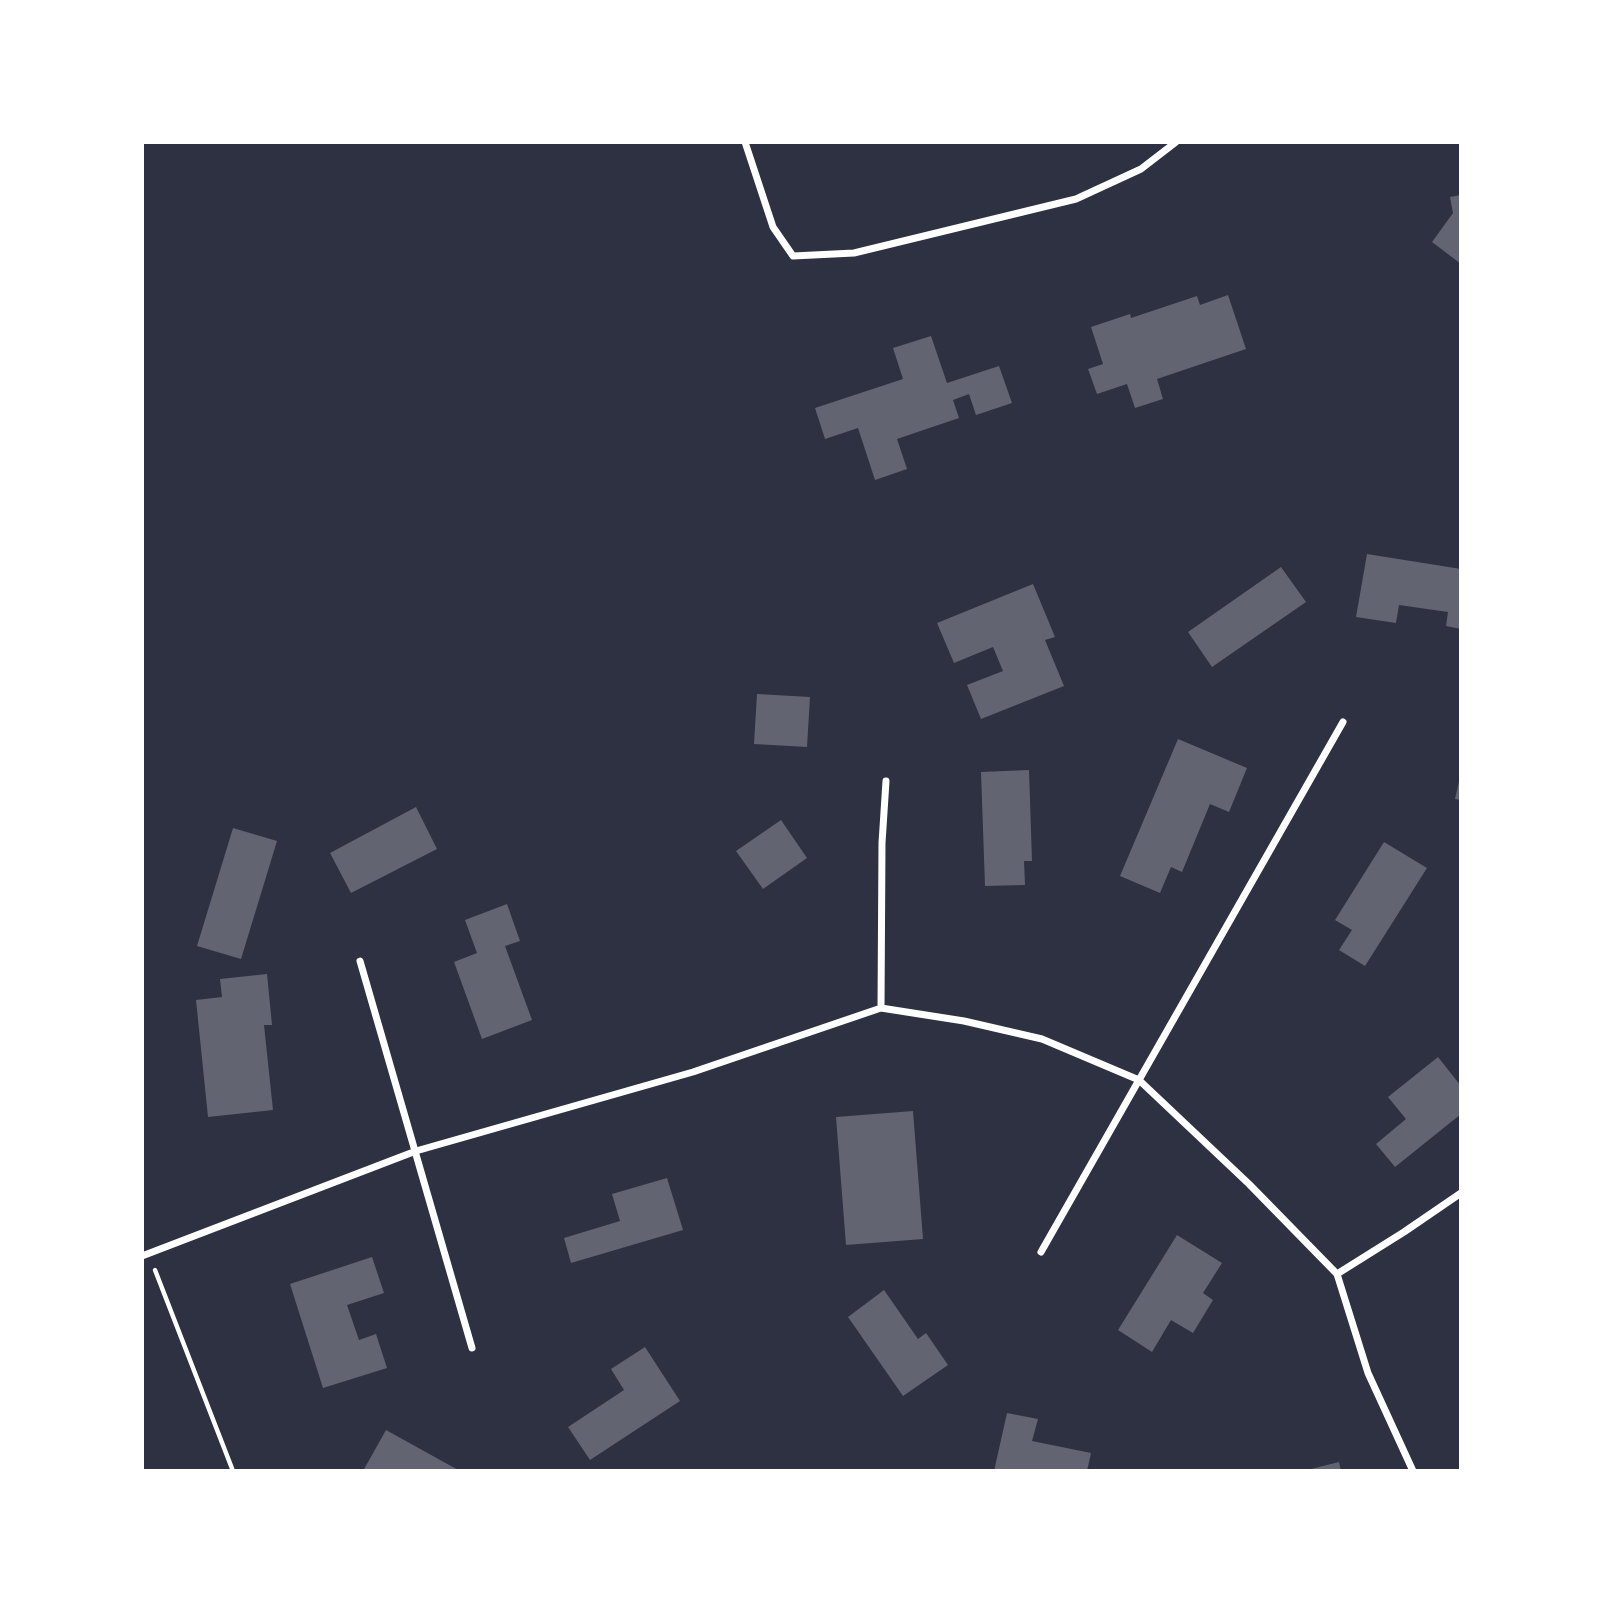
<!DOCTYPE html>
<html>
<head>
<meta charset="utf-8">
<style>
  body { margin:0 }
  #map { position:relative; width:1603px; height:1613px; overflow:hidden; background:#2d3142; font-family:"Source Sans 3",sans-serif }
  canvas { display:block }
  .frame { position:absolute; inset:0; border:144px solid #fff; pointer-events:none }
</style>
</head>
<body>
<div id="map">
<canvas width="1603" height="1613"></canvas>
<div class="frame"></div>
</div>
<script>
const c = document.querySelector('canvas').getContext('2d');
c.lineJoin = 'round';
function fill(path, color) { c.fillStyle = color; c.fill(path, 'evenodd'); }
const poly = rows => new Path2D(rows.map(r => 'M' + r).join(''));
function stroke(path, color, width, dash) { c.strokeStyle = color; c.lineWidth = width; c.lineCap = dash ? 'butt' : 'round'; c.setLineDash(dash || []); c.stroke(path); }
fill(poly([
  [1461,195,1461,264,1432,242,1453,213,1450,197],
  [1228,295,1246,349,1157,379,1163,399,1135,408,1127,384,1097,394,1088,369,1103,364,1091,327,1130,314,1131,318,1197,296,1200,305],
  [931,336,947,383,999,366,1012,403,976,415,969,394,953,400,959,418,897,439,907,469,875,480,858,428,825,439,815,408,903,379,893,348],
  [1367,554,1461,569,1461,629,1446,626,1448,612,1399,605,1396,623,1356,617],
  [1281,567,1306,602,1212,667,1188,632],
  [1033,584,1055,637,1045,640,1064,686,981,719,967,685,1003,671,993,647,954,663,937,623],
  [757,694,810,697,807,747,754,744],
  [1178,739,1247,768,1229,812,1210,804,1182,872,1171,867,1160,893,1120,876],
  [1029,770,1032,861,1024,861,1025,885,985,886,981,772],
  [1460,777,1461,777,1461,800,1455,799],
  [416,807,437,849,351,893,330,853],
  [781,820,807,858,763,889,736,851],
  [233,828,277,841,241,959,197,946],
  [1384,842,1427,868,1365,966,1339,950,1352,930,1335,920],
  [507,904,520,941,505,946,532,1020,482,1039,454,962,477,953,465,920],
  [267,974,272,1025,264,1025,273,1110,208,1117,196,1000,222,997,220,979],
  [1438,1057,1461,1086,1461,1114,1395,1167,1376,1144,1406,1119,1388,1097],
  [913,1111,923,1239,846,1245,836,1117],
  [667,1178,683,1230,571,1263,564,1238,620,1221,612,1194],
  [1177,1235,1222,1263,1203,1293,1213,1300,1193,1333,1171,1320,1152,1352,1118,1330],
  [372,1257,384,1293,347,1305,359,1340,376,1334,387,1368,323,1388,290,1284],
  [884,1290,918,1339,926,1333,948,1365,903,1396,848,1317],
  [645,1347,680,1401,590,1460,568,1427,624,1390,611,1369],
  [1007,1413,1038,1419,1032,1441,1091,1453,1087,1471,994,1471],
  [386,1430,460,1471,363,1471],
  [1339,1462,1341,1471,1307,1471,1307,1470]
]), '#626471');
stroke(poly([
  [155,1270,233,1471]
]), '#fff', 4.5);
stroke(poly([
  [745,142,773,227,793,256,854,253,1076,199,1141,169,1176,142],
  [360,961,472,1348],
  [881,1008,882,843,886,781],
  [1041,1252,1343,722],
  [142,1256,416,1151,693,1072,881,1008,964,1021,1042,1039,1139,1080,1249,1184,1337,1274,1368,1373,1413,1471],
  [1337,1274,1404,1232,1461,1193]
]), '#fff', 7);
</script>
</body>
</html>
